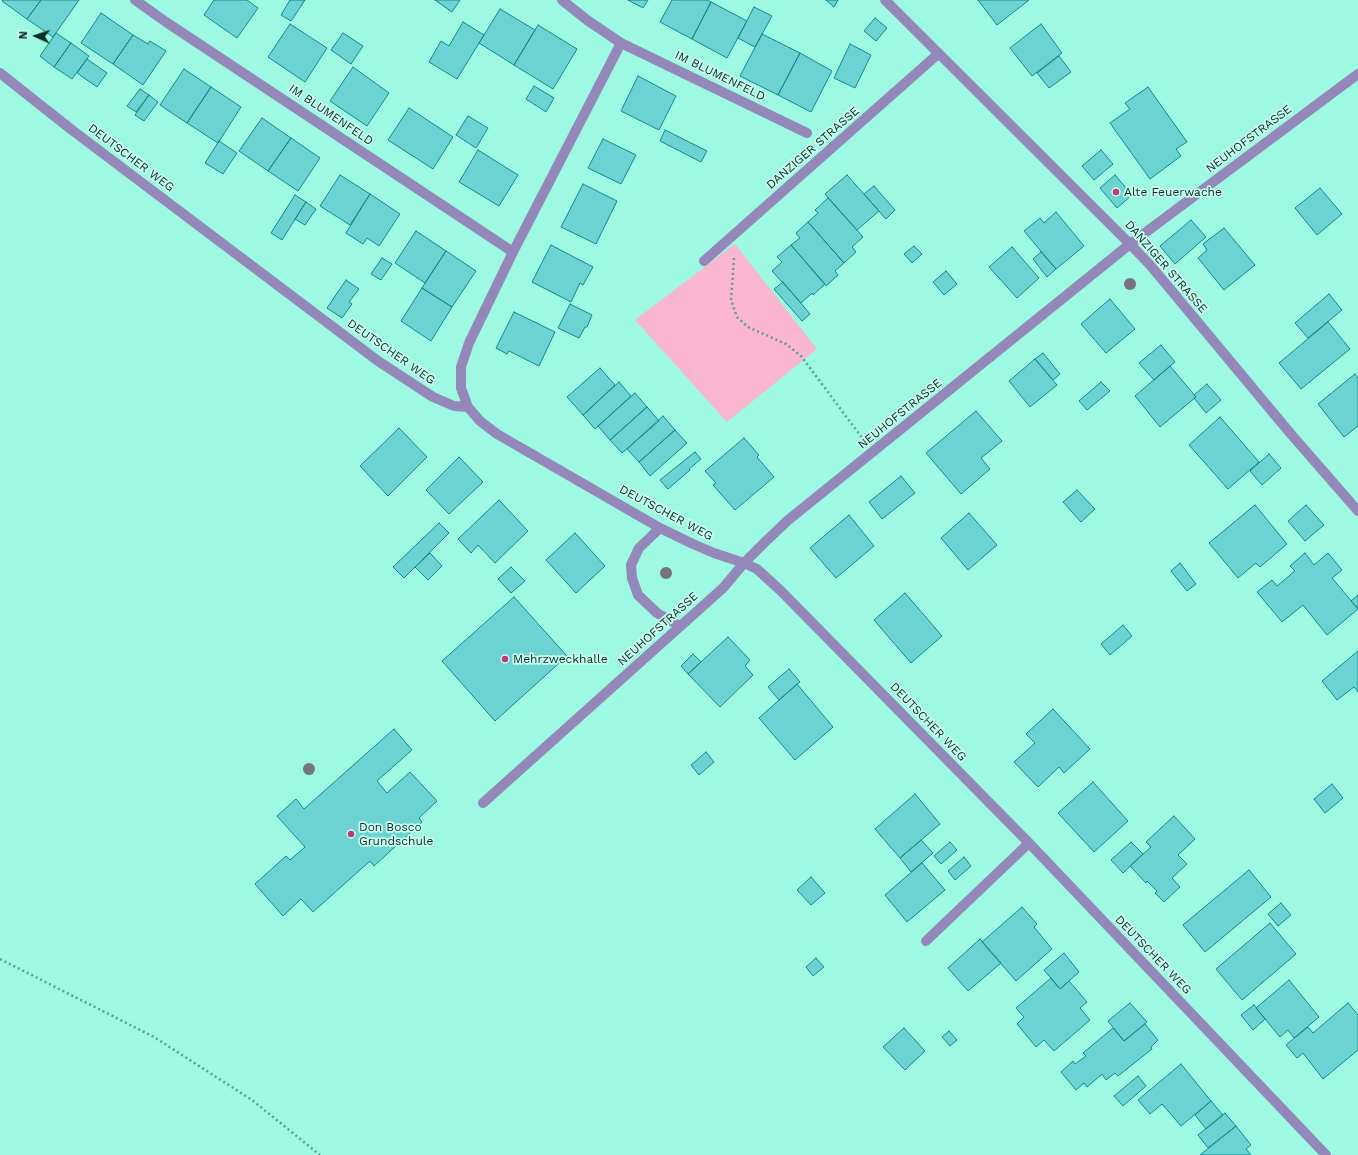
<!DOCTYPE html>
<html>
<head>
<meta charset="utf-8">
<style>
  body { margin:0 }
  #map { position:relative; width:1358px; height:1155px; overflow:hidden; background:#9df9e1; font-family:"Work Sans",sans-serif }
  canvas { display:block }
  .north { position:absolute; left:16px; top:16px; width:40px; height:40px; -webkit-text-stroke:3px #cafeef; paint-order:stroke; rotate:273deg; font-size:11px; font-weight:700; line-height:16px; text-align:center; color:#042e26 }
  .north::after { content:''; display:block; margin:auto; width:14px; height:18px; background:#042e26; clip-path:polygon(50% 0,100% 100%,50% 72%,0 100%) }
</style>
</head>
<body>
<div id="map">
<canvas width="1358" height="1155"></canvas>
<div class="north">N</div>
</div>
<script>
const c = document.querySelector('canvas').getContext('2d');
c.lineJoin = 'round';
function fill(path, color) { c.fillStyle = color; c.fill(path, 'evenodd'); }
const poly = rows => new Path2D(rows.map(r => 'M' + r).join(''));
function stroke(path, color, width, dash) { c.strokeStyle = color; c.lineWidth = width; c.lineCap = dash ? 'butt' : 'round'; c.setLineDash(dash || []); c.stroke(path); }
function write(font, color, halo, rows, align = 'center') {
  c.font = font + ' "Work Sans",sans-serif'; c.lineWidth = 3.5; c.setLineDash([]); c.textBaseline = 'middle'; c.strokeStyle = halo; c.fillStyle = color; for (const [text, x, y, turn = 0] of rows) {
    c.save(); c.translate(x, y); c.rotate((+turn || 0) * Math.PI / 180); c.textAlign = isNaN(turn) ? turn : align; if (halo) c.strokeText(text, 0, 0); c.fillText(text, 0, 0); c.restore();
  }
}
fill(poly([
  [735,244,817,349,727,422,635,320]
]), '#fab6cf');
const building = poly([
  [3,0,41,0,27,19,2,1,3,0],
  [41,0,79,0,53,37,27,19,41,0],
  [214,0,247,0,258,8,237,38,204,15,214,0],
  [290,0,305,0,291,21,281,15,290,0],
  [435,0,460,0,452,12,435,0],
  [628,0,648,0,643,8,628,0],
  [672,0,707,0,711,2,692,39,660,22,672,0],
  [826,0,838,0,834,7,826,0],
  [978,0,1029,0,997,25,978,0],
  [711,2,747,21,727,58,692,39,711,2],
  [754,7,772,16,755,47,738,38,754,7],
  [500,9,535,30,514,65,479,43,500,9],
  [101,13,133,35,113,64,81,43,101,13],
  [875,18,887,28,876,41,864,31,875,18],
  [463,22,484,35,457,79,429,62,441,41,449,46,463,22],
  [290,24,327,48,305,82,268,57,290,24],
  [1041,24,1062,53,1032,76,1010,48,1041,24],
  [538,25,577,49,553,89,514,65,538,25],
  [56,33,71,43,54,67,40,56,56,33],
  [343,33,363,46,351,64,331,50,343,33],
  [762,34,800,53,778,95,740,76,762,34],
  [133,35,148,44,150,41,166,51,143,85,113,64,133,35],
  [71,43,89,56,72,79,54,67,71,43],
  [850,44,871,55,855,88,834,78,850,44],
  [800,53,832,71,811,112,778,95,800,53],
  [1059,56,1071,72,1049,88,1037,73,1059,56],
  [87,59,107,73,97,87,77,73,87,59],
  [353,67,389,93,367,126,330,101,353,67],
  [184,69,211,87,187,123,160,105,184,69],
  [638,76,676,96,659,130,621,111,638,76],
  [534,86,554,98,546,112,526,99,534,86],
  [211,87,241,107,218,143,187,123,211,87],
  [1148,87,1187,142,1176,149,1181,156,1150,179,1110,123,1130,109,1125,103,1148,87],
  [140,89,149,95,136,112,127,106,140,89],
  [149,95,158,102,144,121,135,115,149,95],
  [409,108,453,137,433,169,388,140,409,108],
  [468,116,488,128,476,148,456,135,468,116],
  [262,118,291,138,268,171,239,151,262,118],
  [665,130,707,151,701,162,660,141,665,130],
  [291,138,320,158,298,191,268,171,291,138],
  [603,139,636,155,621,184,588,168,603,139],
  [219,141,237,153,223,174,205,163,219,141],
  [478,150,518,175,499,206,459,182,478,150],
  [1101,150,1113,164,1094,180,1082,166,1101,150],
  [340,175,370,194,350,225,320,206,340,175],
  [847,175,879,211,857,230,825,194,847,175],
  [1115,175,1132,195,1117,208,1100,188,1115,175],
  [583,184,617,201,596,244,561,227,583,184],
  [874,186,895,210,886,219,864,194,874,186],
  [1320,188,1342,214,1317,235,1295,208,1320,188],
  [370,194,400,214,379,246,367,238,363,244,346,233,370,194],
  [295,195,306,202,282,240,271,233,295,195],
  [828,198,863,237,852,247,856,252,844,263,808,222,818,213,815,210,828,198],
  [306,202,316,209,305,225,295,219,306,202],
  [1056,212,1084,246,1056,269,1024,231,1040,218,1044,223,1056,212],
  [1191,220,1206,237,1175,264,1160,246,1191,220],
  [808,222,844,263,835,271,838,275,826,286,791,245,800,238,796,233,808,222],
  [1224,228,1255,265,1224,290,1198,258,1207,250,1203,244,1224,228],
  [416,231,446,251,425,283,395,263,416,231],
  [551,245,593,267,583,285,580,283,571,302,532,282,551,245],
  [791,245,825,284,813,295,812,293,801,303,772,271,782,262,777,257,791,245],
  [914,246,922,254,912,263,904,254,914,246],
  [1012,247,1039,278,1017,298,989,267,1012,247],
  [446,251,476,271,452,307,422,288,446,251],
  [1041,252,1056,269,1047,277,1033,259,1041,252],
  [382,258,392,264,381,280,371,274,382,258],
  [946,271,957,284,944,295,933,282,946,271],
  [346,280,359,289,349,302,352,304,342,318,327,308,346,280],
  [783,282,810,314,802,321,774,289,783,282],
  [422,288,452,307,431,341,401,321,422,288],
  [1329,294,1342,310,1308,338,1295,323,1329,294],
  [1110,299,1135,329,1106,353,1081,324,1110,299],
  [570,304,592,315,587,327,585,327,579,338,558,328,570,304],
  [514,312,555,332,539,366,509,351,507,354,496,348,514,312],
  [1328,322,1350,349,1301,389,1279,363,1328,322],
  [1161,345,1175,362,1154,380,1139,363,1161,345],
  [1043,353,1060,374,1053,380,1035,359,1043,353],
  [1035,359,1057,385,1030,407,1009,381,1035,359],
  [1170,366,1196,397,1160,427,1135,396,1170,366],
  [600,368,615,385,583,415,567,397,600,368],
  [1355,374,1358,378,1358,426,1344,437,1318,404,1355,374],
  [619,382,631,396,595,429,583,415,619,382],
  [1101,382,1110,391,1087,410,1079,401,1101,382],
  [1207,384,1221,400,1206,413,1194,398,1196,397,1194,395,1207,384],
  [635,393,647,407,610,440,598,426,635,393],
  [647,407,659,421,622,453,610,440,647,407],
  [976,411,1002,441,981,458,990,469,961,494,926,453,976,411],
  [663,416,675,430,639,462,627,449,663,416],
  [1220,417,1259,462,1228,489,1189,445,1220,417],
  [399,428,427,457,388,496,360,466,399,428],
  [675,430,687,443,650,476,639,462,675,430],
  [744,438,759,455,757,457,774,477,735,510,713,485,716,483,705,471,744,438],
  [695,452,701,459,689,469,690,470,668,489,660,480,695,452],
  [1269,454,1281,468,1262,485,1250,471,1269,454],
  [459,457,483,482,449,514,426,490,459,457],
  [901,476,915,493,882,519,869,502,901,476],
  [1077,490,1095,509,1081,522,1063,502,1077,490],
  [499,500,528,531,495,563,478,545,471,553,458,539,499,500],
  [1255,505,1287,544,1260,567,1256,563,1238,578,1209,543,1255,505],
  [1306,505,1324,525,1305,541,1288,521,1306,505],
  [969,513,997,545,968,570,941,538,969,513],
  [849,515,874,546,836,578,810,548,849,515],
  [439,523,449,533,404,578,393,567,439,523],
  [575,533,605,566,576,593,546,560,575,533],
  [430,553,442,566,428,580,415,567,430,553],
  [1305,553,1314,565,1328,553,1342,570,1332,578,1358,609,1327,635,1303,605,1282,622,1257,592,1272,580,1277,586,1295,571,1290,566,1305,553],
  [1180,563,1196,584,1187,591,1171,571,1180,563],
  [511,567,525,581,511,593,498,579,511,567],
  [905,593,942,636,911,663,874,620,905,593],
  [1358,595,1358,609,1351,601,1358,595],
  [514,597,567,656,495,721,442,661,514,597],
  [1123,625,1132,636,1110,655,1101,644,1123,625],
  [728,637,750,660,745,666,753,675,720,707,688,674,728,637],
  [1358,651,1358,692,1354,687,1337,700,1322,681,1358,651],
  [693,654,701,662,688,674,681,666,693,654],
  [789,669,800,682,779,700,768,687,789,669],
  [797,684,833,727,795,760,759,718,797,684],
  [1053,709,1090,749,1064,773,1059,767,1038,787,1014,762,1035,743,1026,734,1053,709],
  [394,729,412,750,377,781,387,793,410,772,437,801,419,818,422,822,374,866,370,861,313,912,301,899,283,916,255,884,286,856,290,860,305,847,277,816,296,799,304,809,394,729],
  [706,752,714,762,699,775,691,765,706,752],
  [1093,782,1128,821,1094,852,1058,813,1093,782],
  [1332,784,1343,798,1325,813,1314,799,1332,784],
  [915,794,940,824,900,858,875,829,915,794],
  [1174,816,1195,839,1178,855,1187,864,1172,878,1180,887,1164,902,1155,893,1157,891,1147,881,1146,883,1130,866,1151,847,1146,842,1174,816],
  [921,840,933,853,911,872,900,858,921,840],
  [950,842,957,850,941,864,934,856,950,842],
  [1131,842,1143,854,1123,873,1111,860,1131,842],
  [964,857,971,866,955,880,948,871,964,857],
  [922,863,945,890,907,922,885,895,922,863],
  [1249,870,1271,897,1205,952,1183,925,1249,870],
  [811,877,825,893,811,905,797,890,811,877],
  [1281,903,1291,915,1278,926,1268,914,1281,903],
  [1022,907,1037,924,1034,927,1052,949,1016,981,982,942,1022,907],
  [1270,923,1296,954,1242,1000,1216,969,1270,923],
  [980,939,1001,963,968,991,948,968,980,939],
  [1064,953,1079,972,1060,989,1044,970,1064,953],
  [816,958,824,967,813,976,806,967,816,958],
  [1051,978,1060,989,1069,981,1087,1002,1080,1008,1090,1020,1054,1051,1044,1040,1036,1047,1017,1024,1024,1017,1016,1008,1051,978],
  [1289,980,1319,1017,1294,1038,1288,1030,1280,1037,1256,1008,1289,980],
  [1130,1003,1147,1022,1124,1041,1108,1021,1130,1003],
  [1348,1003,1358,1015,1358,1050,1323,1079,1303,1053,1297,1058,1286,1045,1308,1027,1313,1033,1348,1003],
  [1254,1005,1265,1019,1253,1030,1241,1015,1254,1005],
  [1145,1024,1158,1040,1151,1047,1152,1049,1118,1076,1115,1073,1106,1080,1102,1074,1087,1087,1084,1083,1076,1090,1061,1072,1073,1061,1075,1064,1086,1056,1083,1053,1113,1028,1124,1041,1145,1024],
  [904,1028,925,1051,905,1070,883,1047,904,1028],
  [949,1031,957,1040,950,1046,942,1037,949,1031],
  [1181,1064,1211,1101,1181,1126,1162,1104,1150,1114,1138,1100,1181,1064],
  [1138,1076,1146,1086,1123,1106,1114,1096,1138,1076],
  [1211,1101,1223,1115,1206,1129,1195,1115,1211,1101],
  [1225,1113,1236,1126,1208,1148,1198,1135,1225,1113],
  [1236,1126,1251,1145,1246,1149,1251,1155,1200,1155,1236,1126]
]);
fill(building, '#6dd2d2');
stroke(building, '#118a8a', 1);
stroke(poly([
  [734,258,731,300,737,317,748,327,786,344,801,356,863,439],
  [0,959,154,1037,252,1100,320,1155]
]), '#5aa18f', 2.5, [2, 3]);
stroke(poly([
  [135,0,166,22,513,252],
  [562,0,587,20,621,43,807,133],
  [885,0,1130,244,1151,266,1290,433,1358,511],
  [621,43,513,252,469,343,461,367,461,388,468,407,480,421,497,434,660,528,693,544,714,553,744,563,757,569,781,591,1029,843,1326,1155],
  [0,73,72,130,378,361,433,397,454,406,468,407],
  [704,261,938,54],
  [660,528,639,548,631,565,632,578,638,595,657,613,680,626],
  [483,803,723,588,744,563,767,540,787,521,1130,244,1358,74],
  [926,941,1029,843]
]), '#9488ba', 10);
c.fillStyle = '#777481';
for (const [x, y] of [
  [1130,284],
  [666,573],
  [309,769]
]) { c.beginPath(); c.arc(x, y, 6, 0, 2 * Math.PI); c.fill(); }
for (const [x, y, r, color] of [
  [1116,192,4,"#c03979"],
  [505,659,4,"#c03979"],
  [351,834,4,"#c03979"]
]) { const dot = new Path2D(); dot.arc(x, y, r, 0, 2 * Math.PI); c.fillStyle = color; c.fill(dot); stroke(dot, '#cafeef', 1.5); }
write('12px', '#042e26', '#cafeef', [
  ["IM BLUMENFELD",720,76,26],
  ["IM BLUMENFELD",331,115,34],
  ["NEUHOFSTRASSE",1249,139,-37],
  ["DANZIGER STRASSE",813,148,-41],
  ["DEUTSCHER WEG",131,158,37],
  ["DANZIGER STRASSE",1166,267,49],
  ["DEUTSCHER WEG",391,352,35],
  ["NEUHOFSTRASSE",900,414,-39],
  ["DEUTSCHER WEG",666,513,28],
  ["NEUHOFSTRASSE",658,629,-42],
  ["DEUTSCHER WEG",928,722,46],
  ["DEUTSCHER WEG",1153,955,46]
]);
write('12px', '#042e26', '#cafeef', [
  ["Alte Feuerwache",1124,192],
  ["Mehrzweckhalle",513,659],
  ["Don Bosco",359,827],
  ["Grundschule",359,841]
], 'left');
</script>
</body>
</html>
